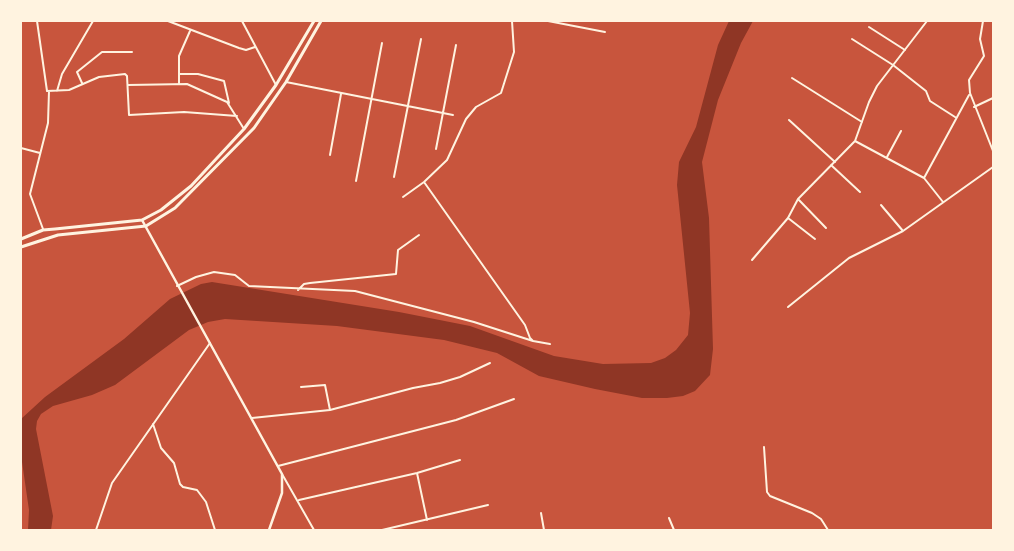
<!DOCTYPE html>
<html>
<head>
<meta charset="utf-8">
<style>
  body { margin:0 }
  #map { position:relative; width:1014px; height:551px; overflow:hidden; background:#c8553d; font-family:Inter,sans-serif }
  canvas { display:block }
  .frame { position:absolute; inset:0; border:22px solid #fff3e0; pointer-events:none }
</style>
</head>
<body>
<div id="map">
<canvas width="1014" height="551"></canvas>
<div class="frame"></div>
</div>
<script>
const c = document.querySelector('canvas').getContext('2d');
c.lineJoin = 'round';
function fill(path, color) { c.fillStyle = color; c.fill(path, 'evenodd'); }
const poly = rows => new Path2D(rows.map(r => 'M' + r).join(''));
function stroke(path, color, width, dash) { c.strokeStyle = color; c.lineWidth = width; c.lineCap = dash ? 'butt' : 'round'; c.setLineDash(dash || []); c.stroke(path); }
fill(poly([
  [729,21,753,21,741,43,718,100,702,162,709,218,713,349,710,375,695,391,683,396,667,398,642,398,595,389,539,376,497,353,444,340,337,326,225,319,208,322,189,330,115,385,92,395,53,406,41,414,37,421,36,429,53,516,51,530,28,530,29,510,21,455,21,419,45,397,124,339,170,299,201,284,212,282,399,312,470,326,554,356,603,364,651,363,665,358,676,350,688,335,690,313,677,185,679,162,696,127,718,45]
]), '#8f3625');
stroke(poly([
  [37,21,47,91,69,90,99,77,125,74,127,76,129,115,184,112,237,116],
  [168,21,239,48,246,50,255,47],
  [242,21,276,85],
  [548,21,605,32],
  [983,21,980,39,984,56,969,80,970,93,993,151],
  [869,27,905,50],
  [852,39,893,65,926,91,930,101,955,117],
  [179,74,198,74,224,81,229,103],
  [792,78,862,122],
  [286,82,453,115],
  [82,83,77,72,102,52,132,52],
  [179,83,179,56,190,31],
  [128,85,187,84,227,102,244,129],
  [57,91,62,74,93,21],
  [974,107,993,98],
  [789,120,835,162],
  [855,141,924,178,943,202],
  [21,148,40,153],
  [436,149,456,45],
  [330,155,341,94],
  [887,157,901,131],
  [831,165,860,192],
  [394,177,421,39],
  [924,178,969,95],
  [356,181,382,43],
  [424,182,525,325,530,338,533,341,550,344],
  [403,197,424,182,447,160,466,119,476,107,501,93,514,52,512,21],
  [798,199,826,228],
  [881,205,903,231],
  [788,218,815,239],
  [43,229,30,194,48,123,49,91],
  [752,260,788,218,798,199,855,141,869,102,877,86,927,21],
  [177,286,196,277,214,272,235,275,249,286,355,291,474,322,533,341],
  [298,290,304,284,310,283,396,274,398,250,419,235],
  [788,307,849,258,903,231,993,167],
  [301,387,325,385,330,410],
  [252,418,330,410,413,388,440,383,460,377,490,363],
  [153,424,161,448,174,463,180,484,183,487,197,490,206,502,215,530],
  [764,447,767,492,770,496,812,513,821,519,828,530],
  [278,466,456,420,514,399],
  [417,473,427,520],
  [282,474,314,530],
  [299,500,417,473,460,460],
  [541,513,544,530],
  [669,518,674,530],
  [96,530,112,483,210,343],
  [382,530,488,505]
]), '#fff3e0', 2);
stroke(poly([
  [142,220,282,474,282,493,269,530]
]), '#fff3e0', 2.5);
stroke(poly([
  [21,239,43,230,55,229,142,220,161,210,191,186,244,129,276,85,314,21],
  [21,247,58,235,146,226,175,208,254,128,286,82,321,21]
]), '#fff3e0', 3);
</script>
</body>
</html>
